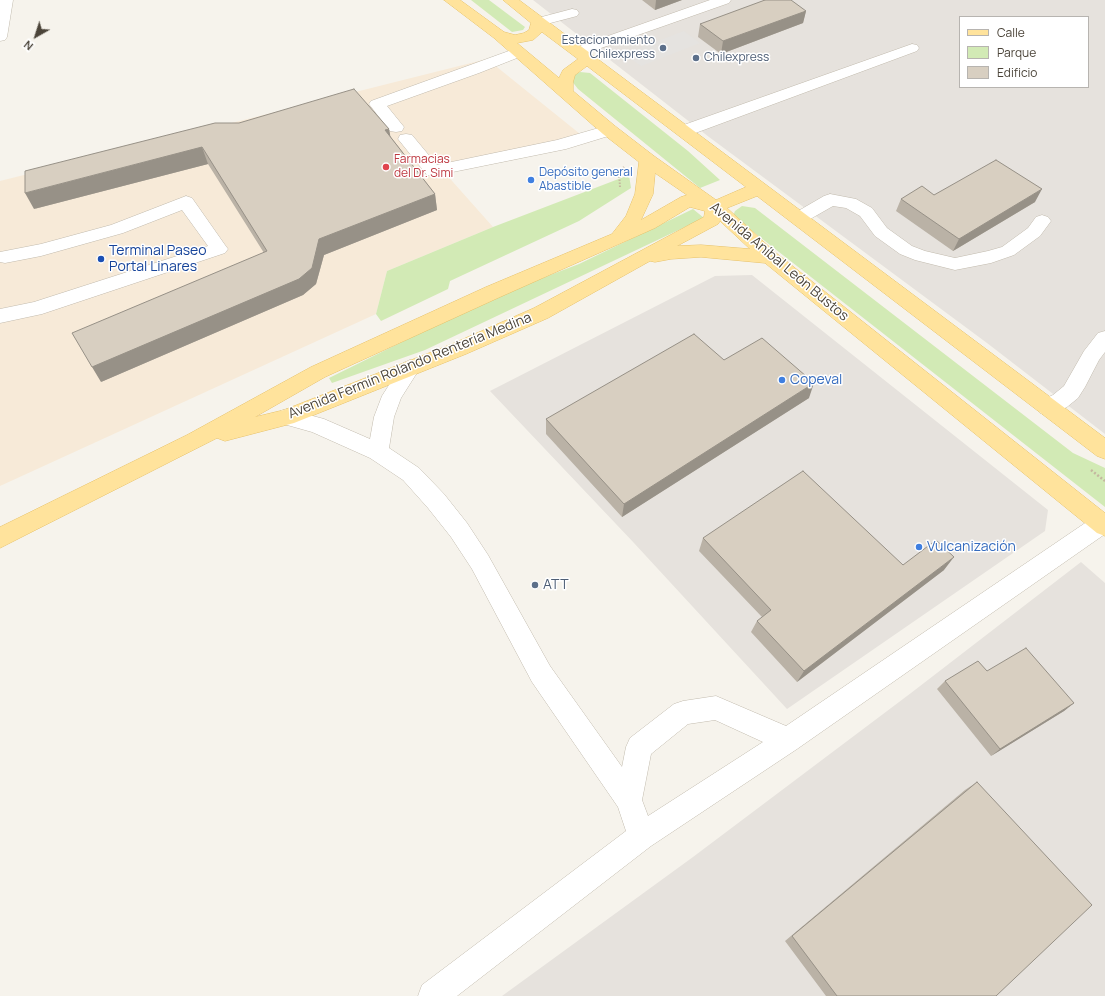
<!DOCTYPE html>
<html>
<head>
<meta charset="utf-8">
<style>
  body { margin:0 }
  #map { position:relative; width:1105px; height:996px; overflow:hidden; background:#f6f3ec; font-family:Manrope,sans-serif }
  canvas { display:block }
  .legend { position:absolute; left:959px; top:16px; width:130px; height:72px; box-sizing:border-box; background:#fff; border:1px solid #b7b4b0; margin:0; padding:5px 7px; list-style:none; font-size:12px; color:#4b4439 }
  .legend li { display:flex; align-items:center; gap:8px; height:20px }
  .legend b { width:20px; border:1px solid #b7b4b0 }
  .north { position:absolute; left:16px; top:16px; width:40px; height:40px; -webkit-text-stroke:3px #fff; paint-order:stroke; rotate:219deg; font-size:11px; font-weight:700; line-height:16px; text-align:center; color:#4b4439 }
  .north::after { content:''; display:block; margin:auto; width:14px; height:18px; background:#4b4439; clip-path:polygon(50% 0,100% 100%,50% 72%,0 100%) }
</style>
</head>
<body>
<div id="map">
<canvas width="1105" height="996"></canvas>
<ul class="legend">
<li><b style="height:5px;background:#ffe39c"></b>Calle</li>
<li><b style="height:11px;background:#d2eab5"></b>Parque</li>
<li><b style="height:11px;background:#d8cfc1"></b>Edificio</li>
</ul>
<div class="north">N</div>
</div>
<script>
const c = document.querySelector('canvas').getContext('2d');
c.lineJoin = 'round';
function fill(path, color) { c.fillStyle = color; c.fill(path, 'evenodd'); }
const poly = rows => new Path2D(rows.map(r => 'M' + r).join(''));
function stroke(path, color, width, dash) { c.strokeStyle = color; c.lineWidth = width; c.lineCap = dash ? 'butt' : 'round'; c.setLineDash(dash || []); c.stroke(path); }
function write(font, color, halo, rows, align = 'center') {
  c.font = font + ' Manrope,sans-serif'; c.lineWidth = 3; c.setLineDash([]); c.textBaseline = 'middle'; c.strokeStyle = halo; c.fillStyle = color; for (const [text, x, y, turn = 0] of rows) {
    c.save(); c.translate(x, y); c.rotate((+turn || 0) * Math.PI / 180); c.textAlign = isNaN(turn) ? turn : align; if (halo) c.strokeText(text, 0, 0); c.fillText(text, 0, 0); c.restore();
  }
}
fill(poly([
  [487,59,590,142,445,173,493,227,387,271,376,314,0,486,0,181]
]), '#f7ead8');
fill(poly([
  [533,0,1105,0,1105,434,987,343,709,137],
  [960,17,1088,17,1088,87,960,87],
  [752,275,1048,510,1045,531,787,709,634,543,490,391,715,276],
  [1081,562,1105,583,1105,996,502,996,693,857,911,693]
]), '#e6e2dd');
fill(poly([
  [471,0,489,0,525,27,523,30,512,32],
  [580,72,590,73,688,151,720,180,700,188,578,89,571,80,573,75],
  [629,175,631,188,579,221,450,281,448,289,381,321,376,314,387,271,493,227],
  [742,206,755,208,1073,453,1105,468,1105,507,733,216,735,211],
  [693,209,704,218,425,350,332,383,329,378,493,297,579,264]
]), '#d2eab5');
fill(poly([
  [684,31,700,43,641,66,624,54]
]), '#e5e3e0');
const minor = poly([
  [0,0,13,0,7,37,5,40,0,41,0,0],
  [710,0,731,0,729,3,584,54,579,55,574,54,572,51,574,48,710,0],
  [572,9,577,10,579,13,577,16,539,26,534,25,532,22,534,19,572,9],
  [912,44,917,45,919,48,917,51,690,135,684,136,678,135,676,131,678,127,912,44],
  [517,48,522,50,525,53,522,56,479,73,387,106,404,127,402,131,396,132,390,131,369,104,371,101,517,48],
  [609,125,615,126,617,130,615,134,566,149,433,176,427,175,398,139,400,135,406,134,412,135,437,165,557,140,609,125],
  [830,194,856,199,872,208,887,228,912,246,925,251,955,258,988,251,1002,247,1028,228,1036,217,1042,215,1048,217,1051,221,1040,236,1014,255,991,263,955,270,915,260,900,254,875,236,860,216,846,208,833,206,805,222,799,224,793,222,790,218,793,214,824,196,830,194],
  [186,196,192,198,225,245,228,249,225,253,42,314,0,323,0,309,34,302,208,246,182,210,123,233,41,256,5,263,0,262,0,252,41,244,111,225,186,196],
  [1105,331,1105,352,1099,360,1085,387,1078,398,1067,407,1054,413,1047,415,1040,413,1037,407,1040,401,1053,395,1064,386,1084,351,1098,333,1105,331],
  [410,360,417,363,420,368,401,398,394,417,389,448,419,468,444,494,467,523,488,555,550,666,622,767,626,747,630,738,674,704,683,701,716,696,786,726,1094,517,1102,514,1105,515,1105,534,797,749,651,846,457,996,418,996,422,985,626,831,618,807,532,682,472,569,451,537,428,508,403,480,370,458,312,432,280,423,277,417,280,411,287,409,324,419,370,439,374,417,382,396,403,363,410,360],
  [715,720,763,742,648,816,642,800,651,754,688,724,715,720]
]);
const major = poly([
  [444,0,460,0,504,32,515,35,524,33,529,30,531,23,503,0,519,0,594,56,597,57,599,60,1105,438,1105,459,1097,456,757,196,727,208,776,253,1105,513,1105,536,1097,533,765,263,701,257,671,259,655,262,650,261,548,318,466,354,294,423,225,441,217,438,0,548,0,527,187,435,311,367,486,287,612,234,626,216,635,194,639,162,603,134,494,38,444,0],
  [542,32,578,59,563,70,559,78,517,43,533,40,542,32],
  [587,66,746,187,716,200,654,156,615,126,573,91,573,82,575,75,587,66],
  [655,173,687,195,681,197,641,220,653,194,655,173],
  [690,207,705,211,704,217,534,308,452,344,284,410,255,417,325,377,500,297,655,228,690,207],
  [720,221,750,249,701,245,677,246,718,224,720,221]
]);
stroke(minor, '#c2bbae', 1);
stroke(major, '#e6c16a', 1);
stroke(poly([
  [620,187,619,172,624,167]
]), '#c4b79f', 2, [1.5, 1.5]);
stroke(poly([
  [1091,470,1105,481]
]), '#c4b79f', 2.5, [2, 2]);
fill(minor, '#fff');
fill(major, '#ffe39c');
fill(poly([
  [642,0,682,0,655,10],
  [806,11,803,23,721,54,698,37,700,24],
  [239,123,389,129,390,136,435,194,437,210,324,255,316,284,303,295,101,382,264,253,208,164,34,209],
  [934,195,1035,202,953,251,896,211,901,199],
  [724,360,809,398,622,517,546,434,546,419],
  [703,538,903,565,944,570,797,682,751,632,757,621,762,617,699,551],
  [987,671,1074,703,1064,711,991,756,937,689,945,681],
  [977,782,996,996,826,996,785,941,965,790]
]), '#bab2a6');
fill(poly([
  [656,0,682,0,655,10],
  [806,11,803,23,721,54,723,41],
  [389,129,392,145,385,130],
  [202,147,208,164,34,209,25,193],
  [1042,189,1035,202,953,251,959,239],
  [435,194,437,210,324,255,316,284,303,295,101,382,92,367,319,239],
  [814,383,809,398,622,517,624,504],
  [954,557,944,570,797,682,804,671],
  [1074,703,1064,711,991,756,1000,749]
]), '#979187');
const building = poly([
  [765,0,791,0,806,11,723,41,700,24,765,0],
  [354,89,389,129,385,130,435,194,319,239,312,268,299,279,92,367,72,333,267,251,202,147,25,193,25,171,215,123,239,123,354,89],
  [996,160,1042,189,959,239,901,199,922,186,934,195,996,160],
  [694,334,724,360,762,338,814,383,624,504,546,419,694,334],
  [803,471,903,565,936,540,954,557,804,671,757,621,771,610,703,538,803,471],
  [1026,648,1074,703,1000,749,945,681,978,661,987,671,1026,648],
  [977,782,1092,905,996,996,837,996,792,936,977,782]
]);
fill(building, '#d8cfc1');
stroke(building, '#979187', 1);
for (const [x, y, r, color] of [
  [663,48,4,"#5c6f8a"],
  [696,58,4,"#5c6f8a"],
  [386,167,4,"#e0444e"],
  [531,180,4,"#3f7fe0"],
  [101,259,4,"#1a4fb4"],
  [782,380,4,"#3f7fe0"],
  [919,547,4,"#3f7fe0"],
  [535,585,4,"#5c6f8a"]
]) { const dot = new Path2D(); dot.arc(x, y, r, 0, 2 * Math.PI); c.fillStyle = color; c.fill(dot); stroke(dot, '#fff', 1.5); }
write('12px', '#4e5e75', '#fff', [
  ["Estacionamiento",655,41],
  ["Chilexpress",655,55],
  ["Chilexpress",704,58,"left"]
], 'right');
write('12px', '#be3a42', '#fff', [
  ["Farmacias",394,160],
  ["del Dr. Simi",394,174]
], 'left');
write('12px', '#366cbe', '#fff', [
  ["Depósito general",539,173],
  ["Abastible",539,187]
], 'left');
write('14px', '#164399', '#fff', [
  ["Terminal Paseo",109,251],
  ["Portal Linares",109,267]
], 'left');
write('14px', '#4b4439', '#fff', [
  ["Avenida Aníbal León Bustos",779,262,40],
  ["Avenida Fermín Rolando Rentería Medina",410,366,-22]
]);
write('14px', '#366cbe', '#fff', [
  ["Copeval",790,380],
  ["Vulcanización",927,547]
], 'left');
write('14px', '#4e5e75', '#fff', [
  ["ATT",543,585]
], 'left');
</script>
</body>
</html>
